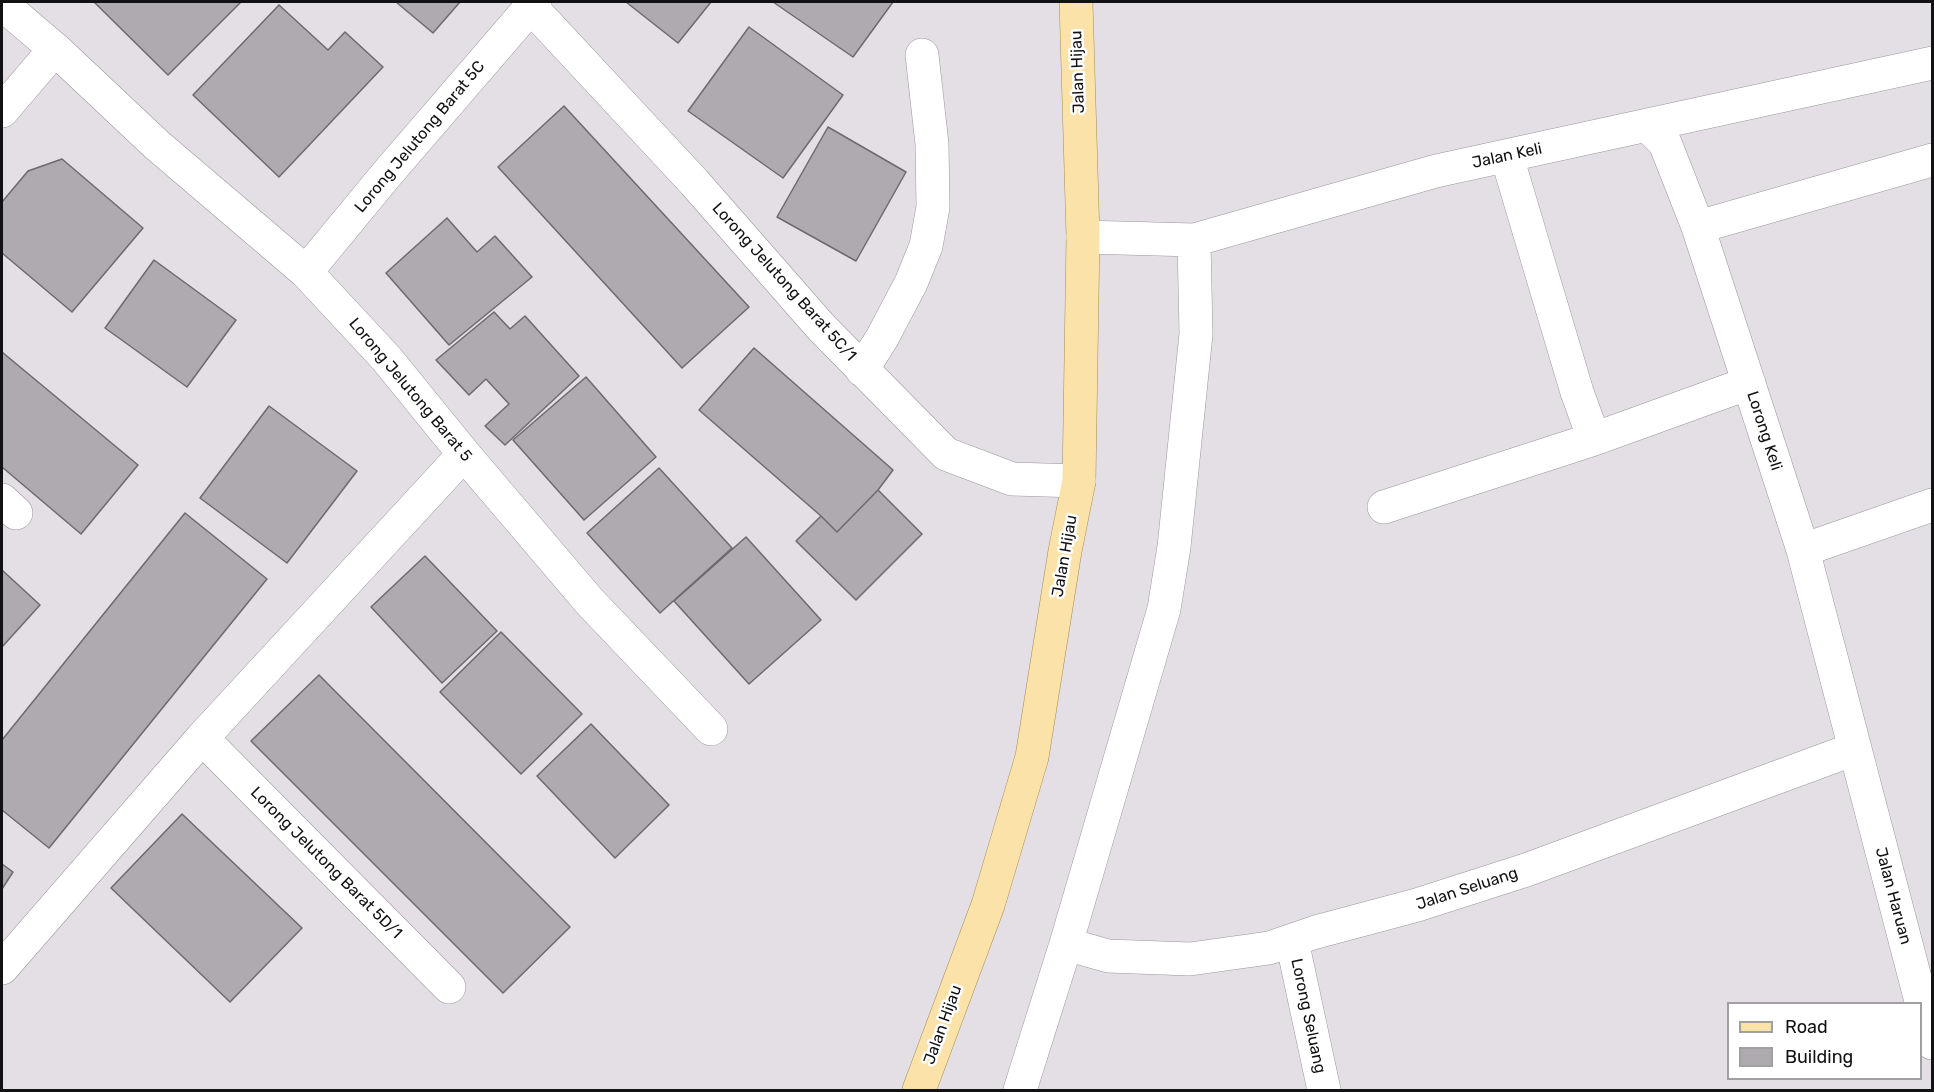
<!DOCTYPE html>
<html>
<head>
<meta charset="utf-8">
<style>
  body { margin:0 }
  #map { position:relative; width:1934px; height:1092px; overflow:hidden; background:#e3dfe5; font-family:Rubik,sans-serif }
  canvas { display:block }
  .frame { position:absolute; inset:0; border:3px solid #121113; pointer-events:none }
  .legend { position:absolute; left:1727px; top:1002px; width:195px; height:78px; box-sizing:border-box; background:#fff; border:2px solid #a0a0a1; margin:0; padding:8px 10px; list-style:none; font-size:18px; color:#121113 }
  .legend li { display:flex; align-items:center; gap:12px; height:30px }
  .legend b { width:30px; border:2px solid #a0a0a1 }
</style>
</head>
<body>
<div id="map">
<canvas width="1934" height="1092"></canvas>
<div class="frame"></div>
<ul class="legend">
<li><b style="height:8px;background:#fbe2a9"></b>Road</li>
<li><b style="height:16px;background:#aeaab0"></b>Building</li>
</ul>
</div>
<script>
const c = document.querySelector('canvas').getContext('2d');
c.lineJoin = 'round';
function fill(path, color) { c.fillStyle = color; c.fill(path, 'evenodd'); }
const poly = rows => new Path2D(rows.map(r => 'M' + r).join(''));
function stroke(path, color, width, dash) { c.strokeStyle = color; c.lineWidth = width; c.lineCap = dash ? 'butt' : 'round'; c.setLineDash(dash || []); c.stroke(path); }
function write(font, color, halo, rows, align = 'center') {
  c.font = font + ' Rubik,sans-serif'; c.lineWidth = 5; c.setLineDash([]); c.textBaseline = 'middle'; c.strokeStyle = halo; c.fillStyle = color; for (const [text, x, y, turn = 0] of rows) {
    c.save(); c.translate(x, y); c.rotate((+turn || 0) * Math.PI / 180); c.textAlign = isNaN(turn) ? turn : align; if (halo) c.strokeText(text, 0, 0); c.fillText(text, 0, 0); c.restore();
  }
}
const building = poly([
  [94,2,241,2,168,75,94,2],
  [396,2,460,2,433,33,396,2],
  [626,2,711,2,678,43,626,2],
  [773,2,893,2,853,57,773,2],
  [279,5,328,50,345,32,383,67,279,177,193,95,279,5],
  [749,27,843,95,783,178,688,111,749,27],
  [564,106,749,307,682,368,498,167,564,106],
  [828,127,906,172,856,261,777,217,828,127],
  [62,159,143,228,72,312,2,253,2,202,28,171,62,159],
  [447,218,477,252,495,236,532,277,449,345,386,273,447,218],
  [154,260,236,320,187,387,105,328,154,260],
  [494,312,510,329,525,316,579,376,505,445,485,426,509,404,486,379,469,395,436,360,494,312],
  [754,348,893,470,878,490,837,532,821,516,699,410,754,348],
  [2,352,138,465,81,534,2,467,2,352],
  [586,377,656,457,584,520,513,440,586,377],
  [269,406,357,471,287,563,200,498,269,406],
  [659,468,732,548,660,613,587,533,659,468],
  [878,490,922,534,856,600,796,541,821,516,837,532,878,490],
  [185,513,267,579,49,848,2,810,2,740,185,513],
  [746,537,821,620,749,684,674,601,746,537],
  [425,556,497,631,442,683,371,607,425,556],
  [2,570,40,605,2,647,2,570],
  [501,632,582,714,521,774,440,692,501,632],
  [319,675,570,927,503,993,251,741,319,675],
  [591,724,669,805,615,858,537,776,591,724],
  [182,814,302,928,230,1002,111,888,182,814],
  [2,864,13,872,2,889,2,864]
]);
fill(building, '#aeaab0');
stroke(building, '#6d6a6f', 1.5);
const minor = poly([
  [2,4,55,49,157,145,306,272,386,358,464,454,590,602,711,729],
  [531,7,694,182,821,327,946,454,1012,479,1079,481],
  [2,111,55,49],
  [1648,126,1665,143,1698,227,1803,550,1932,1043],
  [1507,157,1577,392,1594,439,1749,383],
  [1698,227,1932,160],
  [1083,237,1194,240,1436,171,1932,63],
  [306,272,386,175,535,2],
  [862,370,882,338,911,283,926,246,933,207,932,144,922,55],
  [2,500,16,513],
  [1384,507,1594,439],
  [1803,550,1932,505],
  [202,738,449,987],
  [1292,941,1324,1090],
  [1066,944,1108,956,1190,959,1269,948,1316,932,1417,905,1526,870,1854,749],
  [2,968,202,738,464,454],
  [1020,1090,1066,944,1164,609,1174,547,1196,334,1194,240]
]);
const primary = poly([
  [919,1090,988,905,1032,757,1065,551,1079,481,1083,237,1076,2]
]);
stroke(minor, '#9b979d', 34);
stroke(primary, '#a88c4f', 34);
stroke(minor, '#fff', 33);
stroke(primary, '#fbe2a9', 33);
write('16px', '#121113', '#fff', [
  ["Jalan Hijau",1078,72,-92],
  ["Lorong Jelutong Barat 5C",420,137,-50],
  ["Jalan Keli",1507,156,-12],
  ["Lorong Jelutong Barat 5C/1",784,282,48],
  ["Lorong Jelutong Barat 5",410,390,50],
  ["Lorong Keli",1764,431,72],
  ["Jalan Hijau",1065,556,-80],
  ["Lorong Jelutong Barat 5D/1",326,863,45],
  ["Jalan Seluang",1467,889,-18],
  ["Jalan Haruan",1893,896,75],
  ["Lorong Seluang",1308,1016,78],
  ["Jalan Hijau",943,1025,-70]
]);
</script>
</body>
</html>
